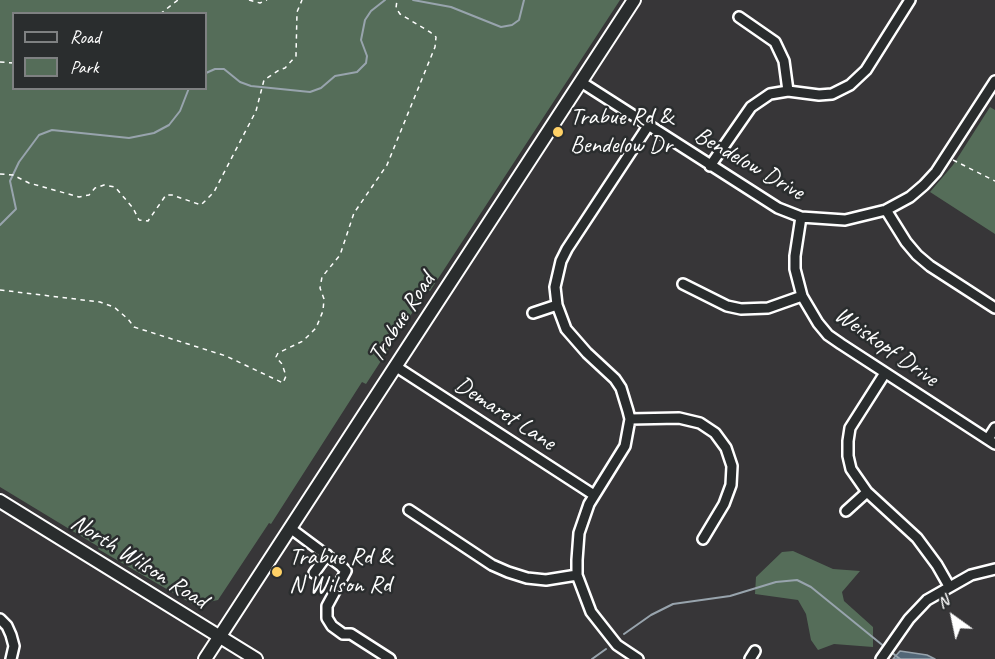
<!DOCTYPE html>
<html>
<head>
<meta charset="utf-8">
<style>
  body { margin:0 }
  #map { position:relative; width:995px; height:659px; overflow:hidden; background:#373638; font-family:Caveat,sans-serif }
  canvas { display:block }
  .legend { position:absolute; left:12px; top:12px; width:195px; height:78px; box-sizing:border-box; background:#2a2d2e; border:2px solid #7f8182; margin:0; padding:8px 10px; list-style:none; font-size:18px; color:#fff }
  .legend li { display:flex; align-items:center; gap:12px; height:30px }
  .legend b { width:30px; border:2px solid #7f8182 }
  .north { position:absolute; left:923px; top:587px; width:60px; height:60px; -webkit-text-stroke:4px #2a2d2e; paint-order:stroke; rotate:327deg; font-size:16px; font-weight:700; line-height:24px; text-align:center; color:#fff }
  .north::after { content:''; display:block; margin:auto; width:21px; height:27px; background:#fff; clip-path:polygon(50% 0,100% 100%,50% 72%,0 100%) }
</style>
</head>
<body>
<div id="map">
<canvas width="995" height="659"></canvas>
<ul class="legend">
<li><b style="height:8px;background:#2a2d2e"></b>Road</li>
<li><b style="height:16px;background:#556d59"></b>Park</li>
</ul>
<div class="north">N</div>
</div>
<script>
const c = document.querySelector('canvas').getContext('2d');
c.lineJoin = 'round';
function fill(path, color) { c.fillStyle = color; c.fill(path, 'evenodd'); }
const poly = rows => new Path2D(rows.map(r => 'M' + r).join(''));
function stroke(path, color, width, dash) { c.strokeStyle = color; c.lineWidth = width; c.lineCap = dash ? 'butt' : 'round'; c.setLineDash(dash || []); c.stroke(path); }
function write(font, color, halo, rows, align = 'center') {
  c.font = font + ' Caveat,sans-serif'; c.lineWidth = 5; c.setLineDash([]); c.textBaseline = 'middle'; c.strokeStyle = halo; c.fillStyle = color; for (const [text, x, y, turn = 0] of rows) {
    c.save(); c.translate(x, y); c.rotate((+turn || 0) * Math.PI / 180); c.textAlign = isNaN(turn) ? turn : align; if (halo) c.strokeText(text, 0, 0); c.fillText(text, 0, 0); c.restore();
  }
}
fill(poly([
  [0,0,620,0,430,291,427,290,366,384,362,382,271,524,269,523,218,600,194,605,98,549,99,547,0,487],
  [14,14,206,14,206,88,14,88],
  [990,107,995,110,995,234,930,192,953,165],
  [793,551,833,569,860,571,842,592,844,601,873,627,873,647,834,644,818,650,811,640,806,614,798,600,755,594,756,577,782,552]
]), '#556d59');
const water = poly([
  [900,651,927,655,935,659,893,659,900,651]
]);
fill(water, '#536777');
stroke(water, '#98a4ad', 1.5);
stroke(poly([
  [413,0,451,7,501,27,512,25,519,20,524,0],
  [206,73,215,69,224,69,240,82,251,86,310,92,321,88,335,76,357,72,366,63,367,56,361,40,365,20,371,11,385,0],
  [0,225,16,209,10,181,19,162,39,135,52,130,129,138,154,133,169,125,180,111,189,88],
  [624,634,651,615,673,604,730,596,776,582,797,580,811,587,886,648],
  [891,652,900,659],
  [592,659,606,649]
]), '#98a4ad', 2);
const minor = poly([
  [739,17,775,42,784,61,788,91],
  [581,82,778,208,801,217,845,220,886,210,910,197,924,185,936,172,995,81],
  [710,166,751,107,770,94,788,91,819,95,832,94,850,85,866,70,910,0],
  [886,210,906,242,917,255,930,266,995,308],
  [801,217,795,256,795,269,802,296,818,323,828,335,841,344,995,444],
  [683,284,727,306,741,309,768,308,802,296],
  [533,313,557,305],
  [395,366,594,495],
  [885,373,850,428,848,441,848,456,851,469,867,492,917,538,937,565,949,586],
  [630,419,679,418,700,423,715,433,726,448,732,466,731,485,724,504,703,539],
  [988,439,995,428],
  [409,510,492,565,508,572,527,578,546,580,577,575],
  [846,511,867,492],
  [290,528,341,566,346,571,327,606,327,618,332,626,343,634,351,634,390,659],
  [314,573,327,555],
  [0,619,7,626,11,635,14,646,11,659],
  [638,659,617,645,591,612,577,575,577,560,579,533,589,504,625,446,630,419,628,411,621,388,615,379,587,353,566,329,557,305,555,287,561,261,567,249,648,126],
  [750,659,755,651],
  [881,659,909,619,927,600,971,575,995,569]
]);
const major = poly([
  [0,501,256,659],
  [205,659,634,0]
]);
stroke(minor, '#fff', 14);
stroke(major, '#fff', 16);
stroke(poly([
  [249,0,260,3,267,0],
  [160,14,178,0],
  [0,62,14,63],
  [953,160,995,181],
  [0,174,13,175,29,183,79,197,89,195,95,188,104,185,115,187,133,208,139,220,148,221,166,195,172,195,201,205,214,192,256,111,264,80,279,70,285,68,296,56,297,12,302,0],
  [0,290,100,302,114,307,128,319,134,327,226,356,283,383,286,376,282,364,276,357,278,353,303,341,316,328,323,311,324,299,320,288,322,277,340,255,354,213,387,165,435,47,436,37,430,32,400,14,396,8,397,0]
]), '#fff', 1.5, [4.5, 4.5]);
stroke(minor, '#2a2d2e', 9);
stroke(major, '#2a2d2e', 12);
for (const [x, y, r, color] of [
  [558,132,6,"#ffd166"],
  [277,572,6,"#ffd166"]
]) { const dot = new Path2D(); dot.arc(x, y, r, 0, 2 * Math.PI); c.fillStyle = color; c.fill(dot); stroke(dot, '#2a2d2e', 2); }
write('24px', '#fff', '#2a2d2e', [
  ["Trabue Rd &",570,118],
  ["Bendelow Dr",570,146],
  ["Trabue Rd &",289,558],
  ["N Wilson Rd",289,586]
], 'left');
write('24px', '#fff', '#2a2d2e', [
  ["Bendelow Drive",749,164,30],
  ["Trabue Road",402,318,-57],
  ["Weiskopf Drive",886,347,35],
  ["Demaret Lane",505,414,33],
  ["North Wilson Road",139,562,32]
]);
</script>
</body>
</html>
